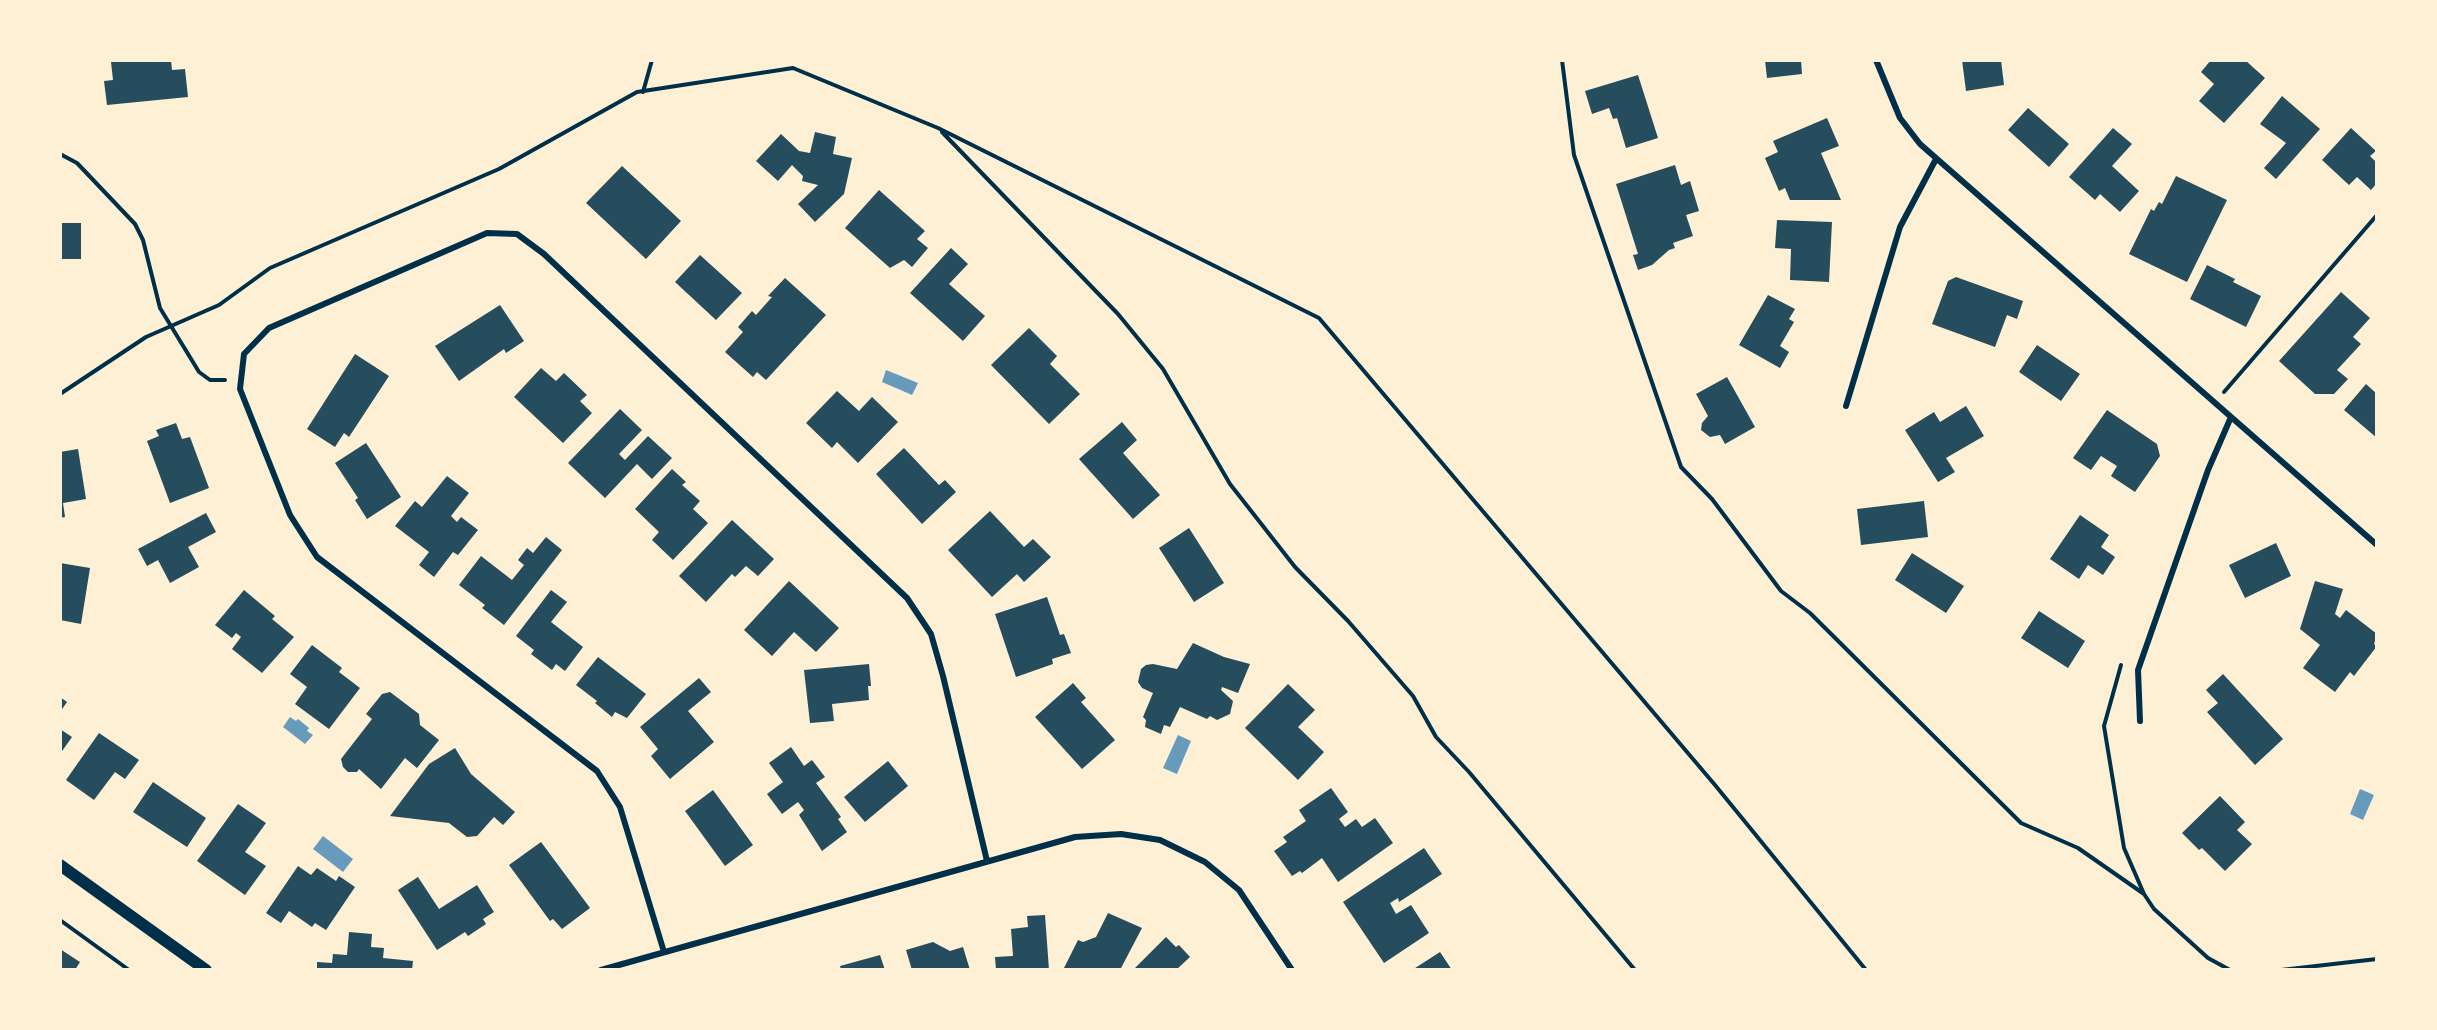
<!DOCTYPE html>
<html>
<head>
<meta charset="utf-8">
<style>
  body { margin:0 }
  #map { position:relative; width:2437px; height:1030px; overflow:hidden; background:#fdf0d5; font-family:Bitter,serif }
  canvas { display:block }
  .frame { position:absolute; inset:0; border:62px solid #fdf0d5; pointer-events:none }
</style>
</head>
<body>
<div id="map">
<canvas width="2437" height="1030"></canvas>
<div class="frame"></div>
</div>
<script>
const c = document.querySelector('canvas').getContext('2d');
c.lineJoin = 'round';
function fill(path, color) { c.fillStyle = color; c.fill(path, 'evenodd'); }
const poly = rows => new Path2D(rows.map(r => 'M' + r).join(''));
function stroke(path, color, width, dash) { c.strokeStyle = color; c.lineWidth = width; c.lineCap = dash ? 'butt' : 'round'; c.setLineDash(dash || []); c.stroke(path); }
fill(poly([
  [886,370,918,383,912,395,882,382],
  [290,717,296,721,298,719,309,728,307,731,313,735,305,744,283,727],
  [1178,735,1191,741,1177,774,1163,768],
  [2360,789,2374,795,2363,820,2350,814],
  [323,836,353,859,343,872,313,849]
]), '#669bbc');
fill(poly([
  [104,60,171,60,172,70,185,69,188,97,107,105,104,81,113,80,111,62,104,62],
  [1765,60,1801,60,1802,74,1767,78],
  [1962,60,2001,60,2004,85,1966,91],
  [2211,60,2245,60,2265,78,2224,123,2199,101,2214,84,2201,72],
  [1638,75,1658,138,1626,148,1617,118,1613,119,1609,108,1592,114,1585,91],
  [2282,96,2320,129,2276,179,2264,168,2286,143,2260,124],
  [2028,108,2069,144,2049,167,2008,130],
  [1827,118,1839,146,1821,153,1841,200,1790,200,1785,188,1779,191,1765,158,1778,152,1773,141],
  [2113,128,2132,144,2112,166,2139,191,2120,212,2100,194,2095,200,2069,177],
  [2351,128,2376,151,2370,156,2377,163,2377,183,2371,190,2357,177,2349,185,2322,160],
  [815,132,836,137,833,154,852,158,844,194,815,222,798,204,818,185,802,181,803,176,792,165,778,181,756,161,781,134,799,151,810,153],
  [1675,165,1681,185,1690,181,1699,211,1686,215,1693,236,1673,243,1675,248,1669,250,1652,265,1638,270,1633,255,1638,254,1616,184],
  [622,166,681,221,646,259,586,203],
  [2176,176,2227,200,2187,282,2129,254,2151,209,2154,211,2159,202,2162,204],
  [879,190,925,231,917,239,928,248,912,267,904,260,890,268,845,228],
  [1777,220,1832,222,1829,282,1790,280,1791,249,1775,248],
  [60,223,81,223,81,259,60,259],
  [951,248,968,264,949,284,985,316,963,341,910,293],
  [700,255,742,293,716,320,675,282],
  [2207,265,2235,279,2233,282,2261,296,2246,327,2190,299],
  [1956,277,2023,301,2017,319,2007,315,1995,347,1932,324,1948,281],
  [785,278,826,315,766,380,757,372,753,377,725,352,743,332,738,327,752,311,756,315,772,297,768,296],
  [2341,292,2370,318,2353,337,2361,344,2337,370,2348,379,2334,394,2315,394,2279,361],
  [1768,295,1795,309,1789,319,1794,322,1780,346,1789,352,1780,368,1739,345],
  [500,305,524,341,506,353,504,349,459,381,435,346],
  [1029,328,1057,356,1050,364,1080,394,1049,424,991,365],
  [2037,345,2080,374,2061,401,2019,372],
  [355,354,389,376,349,437,344,433,335,447,307,429],
  [541,368,556,381,564,373,587,395,580,401,592,413,563,443,514,397],
  [1727,377,1755,427,1725,444,1720,435,1710,437,1701,430,1702,423,1708,416,1696,394],
  [2366,384,2377,394,2377,438,2344,410],
  [837,391,859,411,872,397,898,422,858,463,837,442,832,448,806,423],
  [1966,406,1984,436,1946,458,1955,472,1938,482,1905,430,1934,412,1940,422],
  [620,409,642,430,619,454,625,460,648,436,672,458,652,479,637,464,605,498,568,463],
  [2107,410,2157,444,2160,456,2135,492,2111,476,2117,466,2101,456,2091,470,2073,458],
  [1122,422,1137,440,1123,453,1160,495,1133,519,1079,459],
  [176,423,182,439,190,437,209,488,170,503,147,441,159,436,156,430],
  [366,443,401,497,367,519,355,500,358,498,335,463],
  [904,448,939,485,945,480,956,492,922,524,876,474],
  [78,449,86,499,63,503,65,517,60,518,60,452],
  [672,469,686,482,682,485,700,501,693,509,708,523,673,560,652,540,659,532,635,509],
  [447,476,469,493,451,516,457,522,461,517,478,530,458,555,453,552,434,577,419,565,429,552,395,526,415,501,422,507],
  [1924,501,1928,537,1861,545,1857,509],
  [990,511,1024,547,1033,539,1051,557,1024,582,1017,574,992,597,948,550],
  [206,513,216,532,188,547,199,567,170,583,158,560,147,566,138,549],
  [2080,515,2109,535,2101,547,2115,557,2103,575,2088,565,2079,579,2050,559],
  [732,520,774,559,758,576,746,566,735,577,732,574,706,602,679,576],
  [1189,528,1224,583,1194,602,1159,548],
  [546,537,562,550,504,625,482,608,485,605,459,585,481,556,512,580,524,565,518,560,527,548,533,553],
  [2276,543,2291,576,2245,598,2229,565],
  [1912,553,1964,586,1946,613,1895,580],
  [60,563,90,568,81,624,60,620],
  [789,581,839,628,816,652,794,632,772,656,744,630],
  [2315,581,2343,589,2335,614,2340,618,2346,610,2377,634,2374,644,2377,646,2354,676,2350,672,2335,692,2303,668,2320,645,2300,629],
  [244,590,275,616,272,619,294,637,262,673,232,649,241,637,236,633,232,638,215,625],
  [551,590,567,602,551,622,583,647,565,671,556,664,552,670,531,654,534,650,516,636],
  [1047,597,1060,635,1064,634,1071,653,1052,659,1053,664,1016,677,995,614],
  [2039,611,2085,641,2068,668,2021,638],
  [1193,643,1224,657,1250,664,1238,693,1222,687,1221,690,1233,701,1230,714,1217,720,1210,716,1207,719,1180,707,1170,727,1164,725,1161,734,1145,727,1146,720,1143,717,1153,693,1142,688,1138,682,1141,669,1146,665,1153,664,1177,669],
  [312,645,342,668,339,672,360,688,329,729,295,704,307,687,290,674],
  [598,657,646,694,627,718,615,712,612,717,595,703,597,701,576,685],
  [869,664,871,686,868,686,869,700,832,704,834,721,810,723,804,670],
  [2223,674,2283,739,2255,765,2207,712,2218,703,2206,690],
  [699,678,711,692,688,711,714,742,670,779,651,756,658,749,640,727],
  [1073,683,1086,698,1081,702,1115,740,1082,769,1035,717],
  [1288,684,1315,710,1298,727,1324,752,1298,780,1245,728],
  [390,692,419,714,420,725,439,740,417,768,405,758,381,789,359,769,357,772,348,772,343,767,341,759,372,719,366,714,382,694],
  [60,697,67,702,60,712],
  [60,729,72,737,60,754],
  [99,733,139,760,125,779,115,772,94,800,66,780],
  [791,747,804,766,812,760,825,777,816,783,841,817,838,819,847,832,822,851,799,815,804,810,798,802,782,814,767,794,783,782,769,763],
  [455,748,471,774,515,812,503,825,494,817,477,836,467,837,449,823,390,816,429,764],
  [888,761,908,786,865,822,844,797],
  [153,782,206,818,187,847,133,812],
  [1331,788,1348,812,1339,819,1345,827,1356,819,1362,827,1375,818,1393,843,1338,882,1322,858,1302,873,1300,871,1292,876,1274,851,1287,842,1283,837,1306,821,1299,810],
  [713,790,753,845,725,866,685,811],
  [2220,796,2245,822,2237,830,2252,844,2225,871,2202,848,2199,850,2182,833],
  [238,804,266,823,245,852,266,866,245,895,197,861],
  [541,842,590,908,562,929,553,919,550,921,509,865],
  [1424,848,1442,874,1399,902,1398,898,1390,903,1396,914,1411,905,1429,933,1384,963,1343,902],
  [298,866,311,875,317,868,336,881,339,876,355,887,326,930,315,923,312,927,289,911,281,923,266,913],
  [418,877,439,909,477,885,494,912,483,919,486,924,468,936,465,932,437,950,398,890],
  [1108,913,1142,928,1120,970,1063,970,1078,940,1083,942,1096,937],
  [1045,915,1049,970,996,970,995,957,1013,956,1011,929,1028,927,1027,916],
  [349,932,372,934,371,947,384,948,383,958,413,961,412,970,317,970,317,962,332,963,333,954,347,955],
  [1166,937,1176,947,1179,945,1190,957,1176,970,1133,970],
  [933,942,950,951,963,947,970,970,912,970,906,950],
  [60,949,80,962,75,970,60,970],
  [1440,952,1452,970,1412,970],
  [880,955,885,970,841,970,840,966]
]), '#264d5e');
stroke(poly([
  [1562,60,1574,155,1681,467,1712,499,1781,591,1810,613,2021,823,2078,848,2144,894],
  [643,92,652,60],
  [942,132,1118,314,1163,369,1230,484,1295,567,1348,621,1413,696,1436,737,1469,772,1635,970],
  [60,154,77,163,135,224,143,240,160,308,199,372,210,380,225,380],
  [2224,392,2377,215],
  [60,394,146,337,219,305,270,268,499,169,637,92,793,68,938,128,1319,318,1715,785,1866,970],
  [2121,665,2104,726,2124,848,2144,894,2154,909,2208,958,2230,970],
  [60,920,129,970],
  [2281,970,2377,959]
]), '#003049', 4);
stroke(poly([
  [1876,60,1900,118,1920,144,2377,545],
  [1846,406,1900,227,1936,159],
  [2140,721,2138,670,2208,470,2231,417],
  [664,952,620,807,597,771,317,557,290,515,240,389,244,354,269,328,487,233,517,234,544,254,907,598,931,634,943,676,987,861],
  [601,970,1075,837,1121,834,1160,840,1205,862,1239,890,1292,970]
]), '#003049', 6);
stroke(poly([
  [60,865,206,970]
]), '#003049', 12);
</script>
</body>
</html>
